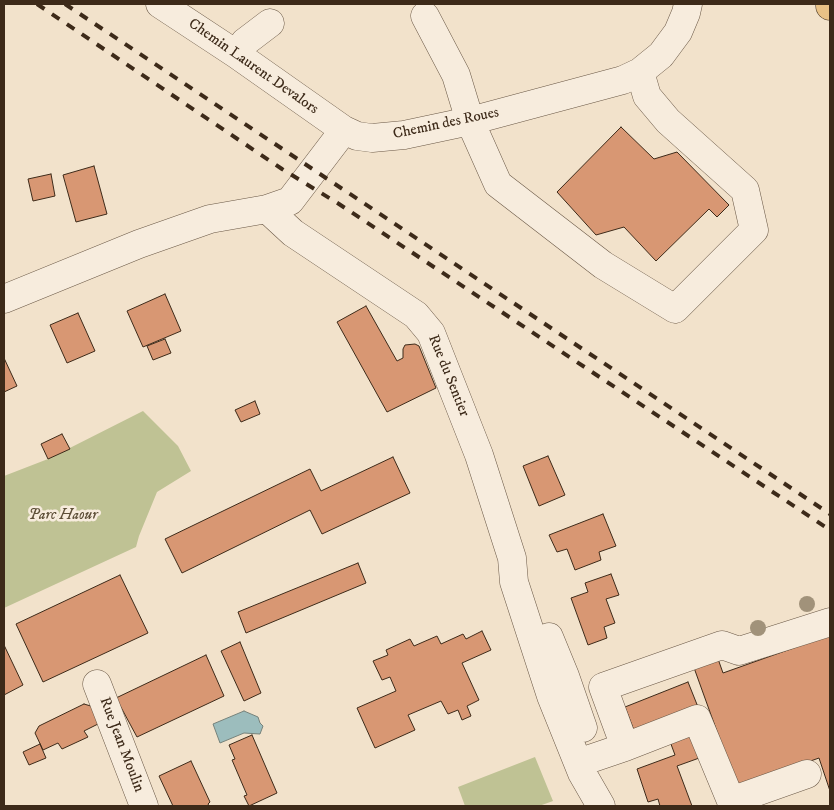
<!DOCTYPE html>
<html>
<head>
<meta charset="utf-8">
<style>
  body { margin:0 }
  #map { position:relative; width:834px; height:810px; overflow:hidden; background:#f2e2cb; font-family:"IM FELL DW Pica",serif }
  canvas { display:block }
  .frame { position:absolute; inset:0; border:5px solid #3d2a19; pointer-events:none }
</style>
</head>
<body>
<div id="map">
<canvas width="834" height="810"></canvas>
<div class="frame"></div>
</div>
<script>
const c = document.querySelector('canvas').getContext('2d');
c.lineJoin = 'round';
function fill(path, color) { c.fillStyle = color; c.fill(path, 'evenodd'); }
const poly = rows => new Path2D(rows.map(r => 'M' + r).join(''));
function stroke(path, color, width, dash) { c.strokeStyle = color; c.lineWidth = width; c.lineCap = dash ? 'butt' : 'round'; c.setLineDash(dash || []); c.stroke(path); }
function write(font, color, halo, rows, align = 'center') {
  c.font = font + ' "IM FELL DW Pica",serif'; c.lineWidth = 5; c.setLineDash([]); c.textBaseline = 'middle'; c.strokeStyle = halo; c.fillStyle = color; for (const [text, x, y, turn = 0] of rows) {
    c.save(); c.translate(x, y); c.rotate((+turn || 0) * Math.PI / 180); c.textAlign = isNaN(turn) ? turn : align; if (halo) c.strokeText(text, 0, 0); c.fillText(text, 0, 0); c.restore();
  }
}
fill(poly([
  [143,411,178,446,191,471,157,492,139,536,136,547,4,608,4,476,48,459],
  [535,757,553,801,539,806,465,806,458,787]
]), '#bfc294');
const water = poly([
  [244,711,258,717,260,723,263,726,260,734,244,733,220,743,213,724,244,711]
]);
fill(water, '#9cbdbd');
stroke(water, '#76827b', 1);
const building = poly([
  [621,127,654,159,677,152,729,205,717,217,709,209,656,261,624,227,596,235,557,192,621,127],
  [94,166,107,214,76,222,63,175,94,166],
  [51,174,55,196,33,201,28,179,51,174],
  [165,294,181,331,143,347,127,311,165,294],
  [366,306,397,361,403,358,403,349,405,345,415,344,419,346,436,388,387,412,337,322,366,306],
  [78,313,95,351,67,363,50,325,78,313],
  [165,339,171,353,153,360,147,346,165,339],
  [4,358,17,386,4,392,4,358],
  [255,401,260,414,241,422,235,410,255,401],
  [62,434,70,449,48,459,41,444,62,434],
  [548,456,565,495,539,506,523,466,548,456],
  [393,457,410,493,322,534,310,510,182,573,165,539,310,469,321,491,393,457],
  [603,514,616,546,599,552,601,560,575,570,567,549,557,552,549,535,603,514],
  [358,563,366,583,246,633,238,612,358,563],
  [611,574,619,595,606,599,615,623,604,627,607,638,588,645,571,598,588,592,585,583,611,574],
  [120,575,148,633,43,682,16,624,120,575],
  [482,631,491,650,462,663,479,700,467,706,471,716,462,720,458,710,448,714,441,701,408,715,415,730,375,748,357,708,396,691,390,677,382,680,373,661,388,655,386,650,410,639,414,646,437,636,441,644,463,634,466,639,482,631],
  [830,635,830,791,819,758,737,787,693,665,717,656,723,673,830,635],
  [240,642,261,693,244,701,221,651,240,642],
  [4,645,23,685,4,695,4,645],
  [206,655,224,696,137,737,116,698,206,655],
  [688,682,698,707,635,733,625,707,688,682],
  [84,704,94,707,100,723,84,731,88,737,62,749,58,743,43,750,35,733,39,726,84,704],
  [691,728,702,757,677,766,692,806,660,806,658,799,648,802,637,769,675,755,668,736,691,728],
  [252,735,277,793,249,806,244,796,247,795,232,760,235,759,229,745,252,735],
  [40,744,46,758,29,765,23,752,40,744],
  [191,761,210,802,208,804,209,806,173,806,159,776,191,761]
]);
fill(building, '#d89773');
stroke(building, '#3d2a19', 1);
const minor = poly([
  [160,4,236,54,344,130,357,136,372,138,404,135,470,121,623,80,640,72,661,55,678,32,686,13,688,4],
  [425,16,456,75,470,121,498,184,603,265,675,309,754,230,745,190,668,121,647,96,640,72],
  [236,54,245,42,270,23],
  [267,209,293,233,416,315,431,333,479,455,512,558,514,582,551,696,582,773,601,806],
  [4,299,139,244,210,219,267,209,290,201,344,130],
  [549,637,565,676,583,728],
  [97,684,144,806],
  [625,747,697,719,731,801,807,774],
  [578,763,625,747,603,687,722,645,739,651,830,622]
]);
const highway = poly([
  [830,4,830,6]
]);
stroke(minor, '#6a5846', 29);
stroke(highway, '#3d2a19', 29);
stroke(minor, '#f7ecdd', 28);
stroke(highway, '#e9c186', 28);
stroke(poly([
  [37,4,282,169,339,204,830,530],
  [65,4,830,514]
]), '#3d2a19', 4, [9, 9]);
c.fillStyle = '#a1927a';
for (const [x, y] of [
  [807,604],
  [758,628]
]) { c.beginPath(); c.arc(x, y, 8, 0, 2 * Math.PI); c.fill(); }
write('15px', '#3d2a19', '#f7ecdd', [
  ["Chemin Laurent Devalors",253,67,35],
  ["Chemin des Roues",446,124,-12],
  ["Rue du Sentier",448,376,68],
  ["Rue Jean Moulin",121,745,69]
]);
write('italic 15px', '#5e5038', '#f7ecdd', [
  ["Parc Haour",63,516]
]);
</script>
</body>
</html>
